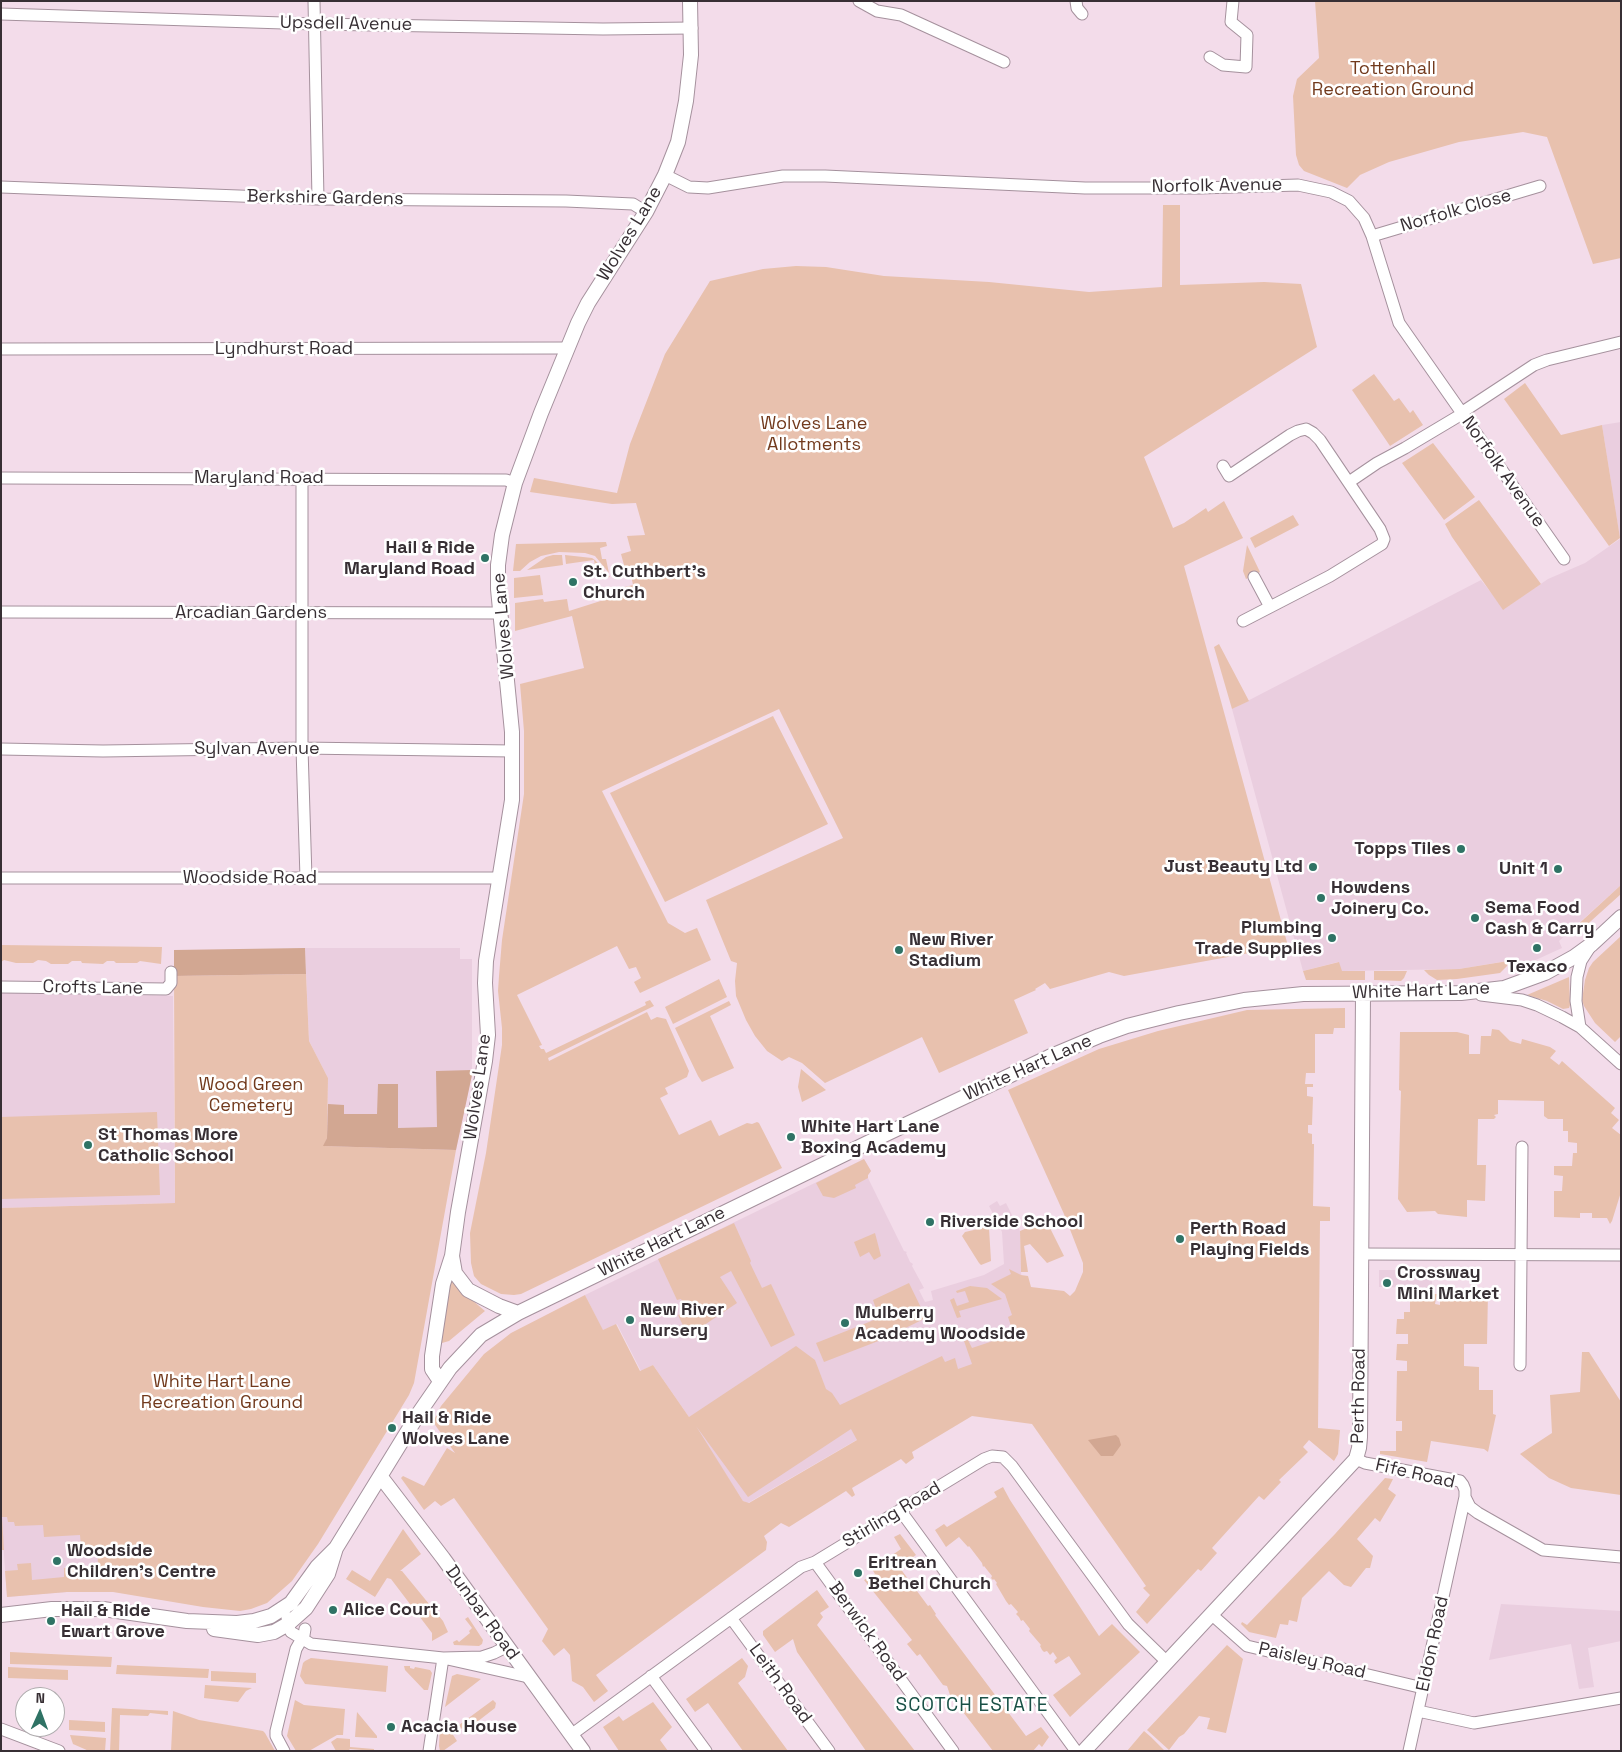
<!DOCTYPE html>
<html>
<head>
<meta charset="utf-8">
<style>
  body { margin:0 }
  #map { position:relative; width:1622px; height:1752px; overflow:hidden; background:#f3dcea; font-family:"Space Grotesk",sans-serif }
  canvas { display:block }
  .frame { position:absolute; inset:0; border:2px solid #372f34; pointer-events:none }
  .north { position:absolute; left:15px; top:1687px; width:50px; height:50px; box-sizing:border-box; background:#fff; border:1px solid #afacae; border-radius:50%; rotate:2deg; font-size:14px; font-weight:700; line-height:20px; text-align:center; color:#372f34 }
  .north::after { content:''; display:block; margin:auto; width:18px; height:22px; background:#2f7365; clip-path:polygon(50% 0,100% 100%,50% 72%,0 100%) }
</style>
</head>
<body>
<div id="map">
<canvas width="1622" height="1752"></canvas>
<div class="frame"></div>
<div class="north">N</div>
</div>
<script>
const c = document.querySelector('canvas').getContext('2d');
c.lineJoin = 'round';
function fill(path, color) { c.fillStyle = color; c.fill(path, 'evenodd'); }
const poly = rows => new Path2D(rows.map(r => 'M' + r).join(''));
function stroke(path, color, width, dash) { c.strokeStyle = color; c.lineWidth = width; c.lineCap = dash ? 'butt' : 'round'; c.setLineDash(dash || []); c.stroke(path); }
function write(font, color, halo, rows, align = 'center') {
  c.font = font + ' "Space Grotesk",sans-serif'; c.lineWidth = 5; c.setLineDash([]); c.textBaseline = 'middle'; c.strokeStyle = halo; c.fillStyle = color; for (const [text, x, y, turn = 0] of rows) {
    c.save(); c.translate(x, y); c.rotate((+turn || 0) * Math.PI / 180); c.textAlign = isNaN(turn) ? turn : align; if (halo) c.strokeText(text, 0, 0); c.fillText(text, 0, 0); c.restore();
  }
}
fill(poly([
  [1621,422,1621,885,1559,941,1562,948,1516,969,1514,962,1508,964,1507,961,1459,969,1341,971,1338,962,1303,971,1232,709,1481,580,1504,609,1548,579,1585,563,1620,539,1602,425],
  [305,948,460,948,460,959,472,959,472,1075,456,1150,323,1146,327,1138,328,1078,309,1041],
  [1,993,173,996,175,1203,1,1208],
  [864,1159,871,1171,868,1175,868,1178,904,1251,907,1252,906,1253,910,1262,913,1264,912,1266,924,1288,919,1290,925,1302,933,1300,931,1291,984,1275,1004,1264,1002,1232,989,1206,997,1201,1000,1206,1006,1203,1020,1231,1021,1272,1031,1356,934,1395,748,1503,743,1501,689,1417,653,1365,641,1371,617,1324,603,1331,585,1295],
  [1379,1270,1432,1270,1432,1288,1379,1287],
  [113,1510,109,1592,67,1592,7,1597,1,1513],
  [1501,1604,1621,1611,1621,1641,1588,1648,1594,1687,1579,1689,1571,1644,1489,1660]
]), '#eacedf');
fill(poly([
  [1315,1,1621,1,1621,258,1593,264,1547,137,1523,132,1459,142,1389,162,1360,175,1347,188,1304,171,1299,165,1296,155,1293,96,1297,79,1319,58],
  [1163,205,1180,205,1180,285,1264,282,1301,284,1317,347,1144,457,1173,528,1184,523,1206,508,1208,512,1224,501,1243,538,1184,566,1288,946,1124,976,1109,972,1050,989,1045,983,1035,989,1036,990,1014,1000,1028,1033,939,1073,922,1037,825,1083,802,1063,789,1057,782,1061,767,1051,755,1036,746,1020,736,996,735,981,737,963,731,961,706,900,843,838,779,709,602,791,668,923,685,933,697,928,711,960,640,993,634,982,641,978,636,967,629,969,617,946,517,995,542,1045,539,1046,541,1049,544,1049,546,1053,646,1005,645,1002,650,1000,654,1006,548,1058,549,1061,647,1012,651,1020,657,1017,666,1019,689,1071,687,1077,665,1088,668,1094,660,1098,679,1135,711,1120,719,1136,747,1123,752,1124,757,1122,759,1123,782,1168,521,1294,514,1295,501,1294,481,1284,474,1276,471,1263,470,1233,486,1153,502,1045,502,1028,498,991,499,976,502,940,524,794,524,731,520,684,584,668,572,616,515,631,515,603,543,599,544,602,567,599,569,611,610,598,609,591,633,585,631,575,627,576,621,554,631,551,627,536,645,535,636,503,612,504,530,492,534,478,617,493,630,444,665,354,710,281,763,269,796,266,826,267,884,276,989,282,1089,292,1162,287],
  [1374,374,1394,401,1399,398,1410,413,1413,410,1423,425,1390,446,1352,390],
  [1525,383,1561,435,1602,425,1620,538,1609,546,1504,399],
  [1433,443,1475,497,1444,520,1402,463],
  [1479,500,1541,584,1503,610,1452,537,1445,524],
  [1293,515,1299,525,1255,548,1250,538],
  [606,542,607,546,600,548,602,559,606,559,609,573,595,556,585,553,559,552,541,556,530,562,520,571,513,571,516,544],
  [1247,545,1260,572,1246,579,1243,571],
  [553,555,562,555,563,565,527,570,546,557],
  [565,555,592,558,595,560,610,577,604,578,603,575,597,576,594,560,566,564],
  [540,575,543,595,514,598,514,578],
  [1219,644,1249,701,1232,709,1214,647],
  [773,716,828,824,665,902,610,793],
  [1621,885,1621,894,1581,930,1576,932,1573,929],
  [1621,936,1621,1036,1615,1042,1595,1023,1584,1006,1582,1000,1585,980,1589,968,1593,962],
  [1,945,162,947,161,964,140,961,137,963,116,963,114,961,107,961,103,964,82,963,81,961,72,961,68,964,51,964,46,961,38,960,33,963,16,963,4,960,1,962],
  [1508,961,1507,966,1500,973,1457,979,1437,980,1429,975,1424,970,1459,969],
  [1339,962,1342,971,1365,971,1365,980,1306,980,1303,971],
  [1374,971,1407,971,1404,978,1401,981,1374,980],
  [306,974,309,1041,328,1078,327,1138,324,1146,456,1150,414,1383,409,1395,318,1544,292,1581,267,1603,251,1609,240,1611,203,1607,113,1592,67,1592,7,1597,5,1571,18,1570,17,1564,31,1563,32,1580,64,1577,64,1568,94,1566,94,1563,98,1563,97,1549,94,1549,93,1546,81,1546,80,1535,44,1537,43,1525,15,1526,14,1522,8,1522,7,1517,2,1517,4,1550,1,1550,1,1208,175,1203,174,976],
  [1569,977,1570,1005,1569,1008,1563,1009,1547,1001,1527,995],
  [719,979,727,997,673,1024,665,1007],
  [729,1001,731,1005,710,1016,734,1068,702,1082,698,1076,675,1028],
  [1345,1008,1345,1028,1334,1028,1333,1034,1315,1034,1315,1073,1306,1073,1305,1084,1313,1084,1313,1087,1307,1087,1307,1096,1313,1097,1312,1125,1308,1125,1308,1133,1312,1134,1312,1144,1314,1144,1313,1206,1330,1207,1330,1221,1320,1221,1318,1428,1340,1430,1338,1454,1334,1461,1309,1440,1303,1447,1308,1452,1304,1456,1279,1480,1281,1482,1264,1500,1259,1496,1212,1548,1217,1553,1201,1571,1198,1569,1147,1624,1136,1612,1150,1595,1143,1588,1146,1586,1032,1424,972,1416,912,1452,914,1458,906,1464,901,1459,852,1488,855,1495,852,1497,846,1491,789,1527,781,1523,764,1536,767,1542,766,1550,596,1675,608,1691,594,1702,583,1687,572,1681,570,1655,564,1648,554,1656,542,1641,548,1629,454,1498,441,1506,435,1501,424,1510,401,1478,403,1476,424,1486,447,1448,455,1453,433,1422,441,1406,484,1354,511,1333,585,1295,603,1330,616,1324,640,1371,653,1365,689,1417,796,1346,815,1360,826,1389,832,1393,840,1405,942,1356,945,1362,955,1358,958,1369,972,1364,964,1341,968,1340,972,1348,996,1340,995,1335,1012,1329,1008,1317,1012,1315,1005,1294,991,1284,1011,1274,1009,1269,1021,1275,1028,1276,1031,1287,1064,1291,1070,1296,1075,1291,1083,1272,1083,1263,1064,1214,1008,1090,1099,1049,1158,1031,1247,1010],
  [696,1426,748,1497,851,1429,857,1440,749,1503,743,1501],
  [1492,1029,1499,1030,1510,1041,1521,1044,1522,1039,1550,1047,1556,1051,1550,1058,1559,1065,1562,1061,1615,1108,1611,1113,1619,1120,1612,1128,1621,1135,1621,1192,1612,1221,1610,1224,1607,1218,1592,1218,1592,1213,1580,1213,1580,1218,1554,1217,1554,1191,1562,1191,1563,1176,1554,1175,1554,1166,1572,1166,1573,1153,1577,1153,1577,1143,1568,1142,1568,1131,1563,1131,1563,1119,1548,1119,1544,1116,1544,1101,1498,1100,1498,1114,1494,1115,1496,1117,1494,1119,1478,1119,1477,1165,1486,1165,1485,1201,1467,1200,1467,1217,1438,1214,1435,1211,1407,1212,1398,1199,1401,1091,1399,1090,1400,1032,1457,1032,1469,1035,1469,1054,1480,1054,1481,1036,1491,1036],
  [801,1069,826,1090,802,1102,798,1087],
  [157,1112,160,1195,1,1199,1,1117],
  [864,1159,871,1171,868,1175,868,1178,855,1185,856,1188,834,1198,823,1196,816,1183],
  [1046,1220,1064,1256,1047,1263,1030,1244,1024,1246,1028,1272,1021,1272,1020,1231],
  [734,1223,751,1261,750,1263,762,1288,771,1284,795,1335,771,1347,731,1271,720,1277,737,1303,688,1336,678,1315,687,1311,681,1299,677,1300,658,1259],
  [987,1227,989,1228,991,1261,981,1265,979,1263,962,1236,965,1232],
  [875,1233,881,1256,874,1260,869,1252,860,1257,854,1242],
  [452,1282,456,1282,472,1300,485,1311,449,1341,442,1343,440,1340,449,1283],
  [909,1283,926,1318,881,1340,824,1362,816,1343,879,1318,873,1300],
  [970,1286,987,1288,1002,1299,959,1311,961,1317,957,1318,950,1300,954,1298,957,1306,969,1302,965,1291,957,1293,956,1291],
  [1457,1290,1487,1290,1488,1292,1487,1344,1464,1344,1464,1366,1479,1367,1479,1390,1493,1390,1493,1414,1496,1415,1488,1452,1484,1449,1431,1441,1427,1462,1380,1454,1380,1451,1396,1451,1396,1431,1402,1431,1402,1421,1396,1421,1397,1371,1407,1371,1407,1361,1396,1360,1397,1344,1408,1344,1408,1334,1396,1334,1397,1319,1404,1319,1404,1312,1410,1312,1410,1294,1437,1294,1435,1304,1440,1305,1440,1301,1445,1301,1445,1295,1456,1295],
  [1582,1352,1589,1352,1621,1402,1621,1495,1571,1488,1549,1478,1520,1454,1552,1433,1550,1395,1580,1392],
  [1385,1478,1393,1479,1388,1489,1396,1495,1380,1522,1375,1518,1357,1539,1373,1556,1370,1568,1366,1568,1351,1587,1344,1585,1329,1571,1302,1598,1297,1622,1289,1620,1288,1625,1280,1624,1276,1638,1249,1632,1241,1624,1242,1622,1247,1625,1335,1534],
  [1003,1487,1010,1500,1099,1636,1112,1624,1140,1652,1070,1717,1053,1695,1081,1674,1069,1656,1056,1664,1054,1661,1057,1658,1053,1652,1050,1655,1047,1651,1044,1652,1042,1650,1040,1646,1041,1645,1029,1631,1030,1629,1023,1620,1021,1621,1019,1617,1016,1614,1018,1612,1011,1604,1009,1605,1006,1601,996,1584,997,1583,994,1579,993,1580,991,1578,992,1576,984,1566,983,1567,982,1563,969,1546,968,1547,959,1537,946,1547,935,1530,944,1524,947,1527,997,1497,994,1492],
  [403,1529,421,1554,400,1571,402,1571,443,1621,448,1632,432,1641,432,1633,391,1579,387,1578,375,1597,346,1579,352,1570,370,1581],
  [900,1534,916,1555,913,1557,914,1558,900,1568,928,1606,930,1605,936,1614,935,1615,1026,1736,1041,1727,1049,1737,1042,1747,1039,1744,1033,1751,993,1751,950,1695,947,1686,943,1685,920,1654,917,1656,907,1644,912,1640,864,1580,875,1574,872,1569,901,1549,894,1537],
  [817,1590,829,1607,820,1613,823,1617,817,1625,915,1751,866,1751,797,1652,793,1639,775,1652,763,1635,763,1631],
  [468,1617,483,1640,482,1644,479,1646,454,1645,453,1642,457,1640,459,1642,470,1633,469,1631,472,1628,465,1619],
  [1227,1645,1243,1659,1226,1733,1207,1729,1210,1718,1199,1716,1184,1734,1179,1737,1169,1750,1147,1730],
  [10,1652,112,1657,111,1667,10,1664],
  [311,1658,388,1666,386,1692,305,1684,300,1676,303,1663,305,1661],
  [742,1658,748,1666,745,1677,738,1683,788,1751,743,1751,708,1703,695,1712,686,1699],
  [117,1665,209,1669,208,1678,116,1674],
  [404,1666,410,1666,410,1668,414,1669,415,1667,430,1670,432,1673,428,1690,424,1690,405,1670],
  [8,1667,68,1670,68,1680,8,1678],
  [211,1671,256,1673,256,1683,211,1681],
  [457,1674,481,1679,445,1707,452,1676],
  [205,1685,252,1688,246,1691,238,1702,204,1698],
  [295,1700,304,1705,345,1709,343,1735,337,1735,309,1751,296,1751,287,1736],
  [493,1700,496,1703,495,1708,464,1732,459,1725],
  [653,1702,672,1727,660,1740,668,1751,619,1751,603,1727,619,1716,623,1721],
  [112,1708,168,1711,168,1715,150,1713,148,1716,120,1715,119,1751,110,1751],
  [173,1711,199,1720,263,1731,265,1733,275,1751,171,1751],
  [357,1712,377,1736,377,1738,355,1737],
  [69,1720,105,1722,105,1732,69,1730],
  [440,1726,448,1727,457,1741,443,1751,440,1751,439,1746],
  [1144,1731,1151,1737,1165,1751,1127,1751],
  [70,1735,106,1738,105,1751,89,1751,73,1744],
  [337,1738,350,1739,350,1747,374,1749,374,1751,350,1749,348,1751,336,1751,331,1742]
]), '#e8c1ae');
fill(poly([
  [305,948,306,974,174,976,174,950],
  [472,1070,472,1075,456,1150,323,1146,327,1138,328,1104,344,1105,344,1114,377,1114,378,1084,398,1084,398,1128,437,1127,436,1071],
  [1116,1435,1119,1438,1121,1445,1113,1456,1101,1456,1088,1440]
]), '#d2a792');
const minor = poly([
  [314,1,318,199],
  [859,1,877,11,901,15,1004,62],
  [1076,1,1077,8,1082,14],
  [1,14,315,24,603,29,692,28],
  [1210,57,1223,65,1246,67,1247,35,1231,22,1233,1],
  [665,175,689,187,708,188,783,176,825,176,1085,188,1200,188,1298,185,1331,192,1349,201,1364,218,1372,236,1399,323,1564,559],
  [1,187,318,199,566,201,633,204,646,212],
  [1372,236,1540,186],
  [1,349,567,348],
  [1461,413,1534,365,1547,360,1621,342],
  [1223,466,1229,476,1290,435,1298,431,1306,429,1313,433,1320,440,1380,529,1384,539,1382,544,1330,576,1243,621],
  [1,478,506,480,515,483],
  [302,478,302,748,306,878],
  [1349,482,1377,463,1405,448,1462,414],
  [1254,577,1270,607],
  [1,612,500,613],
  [1,749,103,751,302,748,512,751],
  [1,878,499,878],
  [1,987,166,989,171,983,171,972],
  [1481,995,1522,1000,1537,1005,1562,1017,1580,1027,1621,1064],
  [1580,1027,1576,1001,1577,977,1581,961,1590,947],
  [1361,1254,1621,1255],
  [1520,1365,1522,1147],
  [1356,1459,1365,1463,1460,1481,1463,1485,1465,1490,1465,1497,1409,1751],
  [1465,1497,1470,1507,1478,1513,1543,1550,1621,1557],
  [900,1510,1076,1751],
  [815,1562,953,1751],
  [1211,1614,1247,1646,1423,1688],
  [287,1617,289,1628,291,1632,311,1644,443,1658,528,1677],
  [731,1618,829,1751],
  [651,1676,706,1751],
  [1418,1711,1474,1723,1621,1698],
  [1,1729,59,1751],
  [571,1735,801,1567,815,1562,984,1459,992,1456,1003,1457,1012,1466,1128,1624,1167,1662],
  [284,1751,276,1736,276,1731,296,1649,304,1635,305,1629],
  [429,1751,443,1658,482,1657,494,1653,506,1647]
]);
const tertiary = poly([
  [452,1256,455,1273,468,1290,499,1306,518,1313],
  [440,1381,432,1369,432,1356,443,1284,452,1256,458,1212,485,1061,488,1035,485,983,486,961,512,800,512,732,498,589,498,565,502,535,515,483,541,413,578,323,588,303,646,212,665,175,678,142,686,101,691,55,690,1],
  [381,1477,443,1558,583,1751],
  [1,1615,52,1609,103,1609,187,1621,237,1623,254,1621,271,1616,291,1603,317,1567,336,1548,419,1413,450,1368,481,1335,518,1313,886,1134,1049,1057,1099,1036,1127,1026,1179,1013,1244,1000,1274,997,1303,994,1461,993,1504,988,1545,973,1574,957,1592,944,1621,917],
  [214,1629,258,1635,274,1632,288,1624,306,1608,328,1574,336,1548],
  [1084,1751,1356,1459,1359,1448,1360,1437,1363,994]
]);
stroke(minor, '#a5919d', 13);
stroke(tertiary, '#a5919d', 16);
stroke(minor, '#fff', 11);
stroke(tertiary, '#fff', 14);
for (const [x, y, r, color] of [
  [485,558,5,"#2f7365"],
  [573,582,5,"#2f7365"],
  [1461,849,5,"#2f7365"],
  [1313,867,5,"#2f7365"],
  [1558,869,5,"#2f7365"],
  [1321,898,5,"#2f7365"],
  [1475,918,5,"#2f7365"],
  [1332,938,5,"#2f7365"],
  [1537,948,5,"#2f7365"],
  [899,950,5,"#2f7365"],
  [791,1137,5,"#2f7365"],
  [88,1145,5,"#2f7365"],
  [930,1222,5,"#2f7365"],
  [1180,1239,5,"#2f7365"],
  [1387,1283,5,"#2f7365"],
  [630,1320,5,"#2f7365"],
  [845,1323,5,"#2f7365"],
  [392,1428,5,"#2f7365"],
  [57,1561,5,"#2f7365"],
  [858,1573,5,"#2f7365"],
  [333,1610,5,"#2f7365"],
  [51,1621,5,"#2f7365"],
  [391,1727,5,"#2f7365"]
]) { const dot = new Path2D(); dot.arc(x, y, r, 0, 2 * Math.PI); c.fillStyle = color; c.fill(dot); stroke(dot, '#fff', 2); }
write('18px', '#372f34', '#fff', [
  ["Upsdell Avenue",346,24,1],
  ["Norfolk Avenue",1217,186,-1],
  ["Berkshire Gardens",325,198,1],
  ["Norfolk Close",1456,211,-16],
  ["Wolves Lane",630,234,-59],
  ["Lyndhurst Road",284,349],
  ["Norfolk Avenue",1503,472,55],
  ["Maryland Road",259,478],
  ["Arcadian Gardens",251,613],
  ["Wolves Lane",504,626,-95],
  ["Sylvan Avenue",257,749],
  ["Woodside Road",250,878],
  ["Crofts Lane",93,988,1],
  ["White Hart Lane",1421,991,-2],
  ["White Hart Lane",1028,1068,-24],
  ["Wolves Lane",478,1087,-82],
  ["White Hart Lane",662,1242,-26],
  ["Perth Road",1359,1396,-89],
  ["Fife Road",1415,1474,13],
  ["Stirling Road",892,1515,-31],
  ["Dunbar Road",482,1613,54],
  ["Berwick Road",867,1632,54],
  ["Eldon Road",1433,1644,-78],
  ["Paisley Road",1312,1661,13],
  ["Leith Road",780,1684,54]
]);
write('18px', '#723a1d', '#fff', [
  ["Tottenhall",1393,69],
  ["Recreation Ground",1393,90],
  ["Wolves Lane",814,424],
  ["Allotments",814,445],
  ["Wood Green",251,1085],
  ["Cemetery",251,1106],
  ["White Hart Lane",222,1382],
  ["Recreation Ground",222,1403]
]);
write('bold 18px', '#372f34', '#fff', [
  ["Hail & Ride",475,548,"right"],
  ["Maryland Road",475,569,"right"],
  ["St. Cuthbert's",583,572],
  ["Church",583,593],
  ["Topps Tiles",1451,849,"right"],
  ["Just Beauty Ltd",1303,867,"right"],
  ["Unit 1",1548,869,"right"],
  ["Howdens",1331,888],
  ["Joinery Co.",1331,909],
  ["Sema Food",1485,908],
  ["Cash & Carry",1485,929],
  ["Plumbing",1322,928,"right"],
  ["Trade Supplies",1322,949,"right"],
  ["New River",909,940],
  ["Stadium",909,961],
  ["Texaco",1537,967,"center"],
  ["White Hart Lane",801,1127],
  ["Boxing Academy",801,1148],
  ["St Thomas More",98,1135],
  ["Catholic School",98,1156],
  ["Riverside School",940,1222],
  ["Perth Road",1190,1229],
  ["Playing Fields",1190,1250],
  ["Crossway",1397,1273],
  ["Mini Market",1397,1294],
  ["New River",640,1310],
  ["Nursery",640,1331],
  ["Mulberry",855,1313],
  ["Academy Woodside",855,1334],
  ["Hail & Ride",402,1418],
  ["Wolves Lane",402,1439],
  ["Woodside",67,1551],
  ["Children's Centre",67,1572],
  ["Eritrean",868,1563],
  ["Bethel Church",868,1584],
  ["Alice Court",343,1610],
  ["Hail & Ride",61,1611],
  ["Ewart Grove",61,1632],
  ["Acacia House",401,1727]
], 'left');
c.letterSpacing = '1px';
write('19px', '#195046', '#fff', [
  ["SCOTCH ESTATE",972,1706]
]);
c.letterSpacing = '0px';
</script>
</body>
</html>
